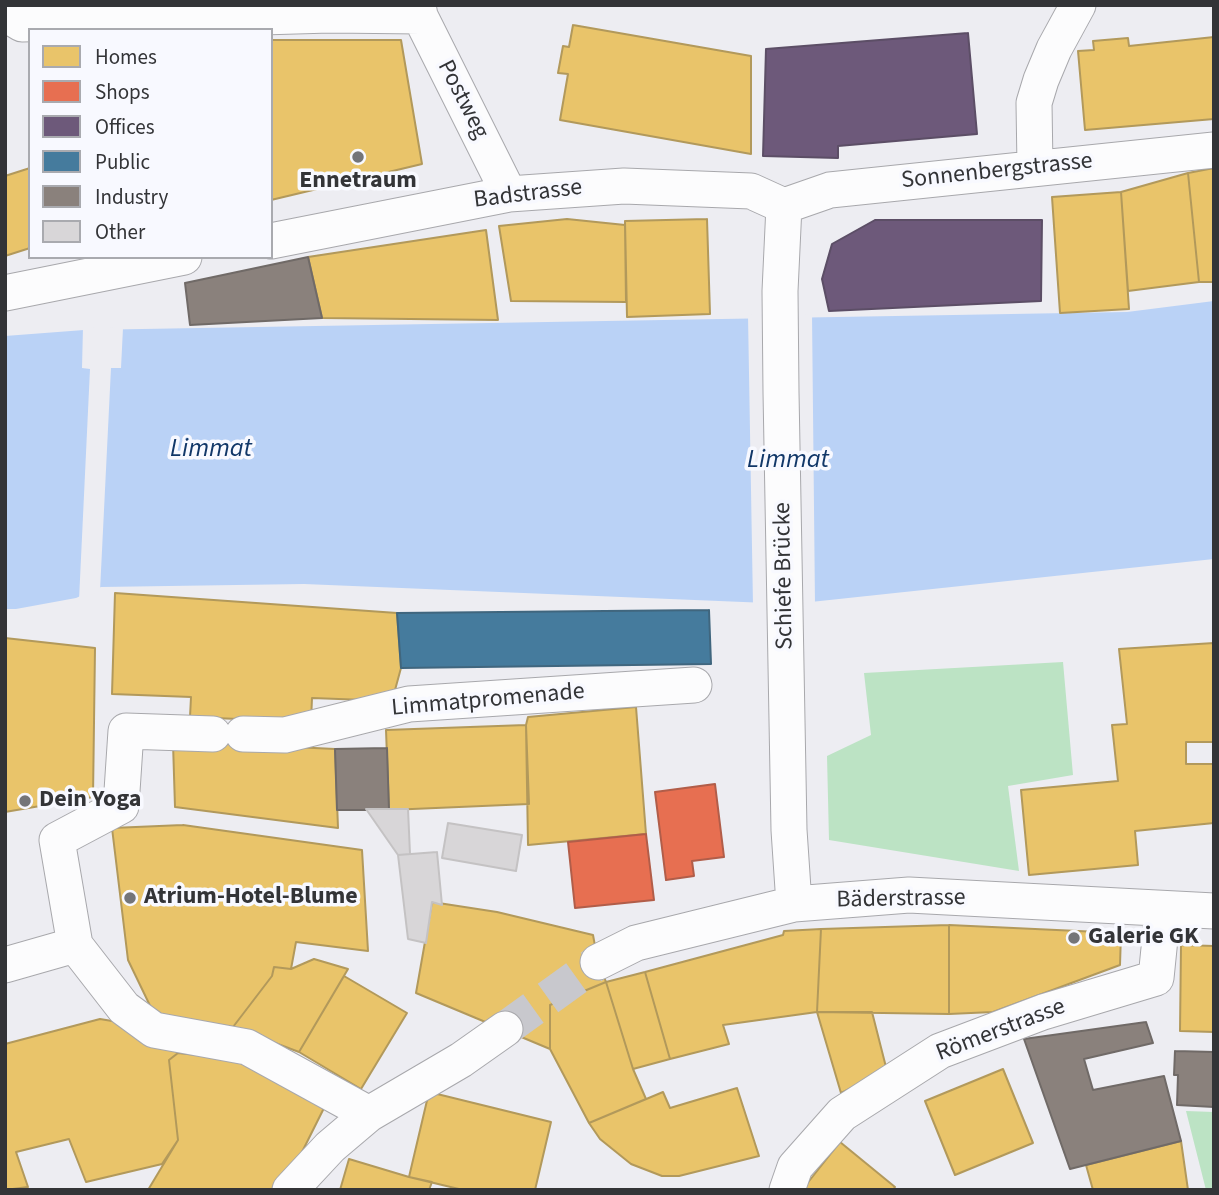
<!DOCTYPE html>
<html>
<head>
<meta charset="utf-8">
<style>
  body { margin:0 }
  #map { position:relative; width:1219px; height:1195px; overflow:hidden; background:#ededf2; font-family:"Source Sans 3",sans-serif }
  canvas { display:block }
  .frame { position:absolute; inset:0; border:7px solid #333437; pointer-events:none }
  .legend { position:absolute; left:28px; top:28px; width:245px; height:231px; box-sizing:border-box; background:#f8f9ff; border:2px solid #a9aaaf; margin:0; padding:9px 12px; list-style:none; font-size:21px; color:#333437 }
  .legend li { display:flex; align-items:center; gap:14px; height:35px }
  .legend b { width:35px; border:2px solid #a9aaaf }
</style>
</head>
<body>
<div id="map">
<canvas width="1219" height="1195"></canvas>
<div class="frame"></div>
<ul class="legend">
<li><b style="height:19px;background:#e9c46a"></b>Homes</li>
<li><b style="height:19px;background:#e76f51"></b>Shops</li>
<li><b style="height:19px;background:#6d597a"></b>Offices</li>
<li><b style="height:19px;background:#457b9d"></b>Public</li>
<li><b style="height:19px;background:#8a817c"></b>Industry</li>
<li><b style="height:19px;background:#d8d6d8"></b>Other</li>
</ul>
</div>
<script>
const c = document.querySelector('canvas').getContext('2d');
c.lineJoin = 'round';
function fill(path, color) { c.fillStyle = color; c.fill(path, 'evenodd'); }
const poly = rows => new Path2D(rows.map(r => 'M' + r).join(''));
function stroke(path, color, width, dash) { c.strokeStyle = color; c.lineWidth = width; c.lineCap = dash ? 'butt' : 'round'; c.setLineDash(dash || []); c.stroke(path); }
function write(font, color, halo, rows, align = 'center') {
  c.font = font + ' "Source Sans 3",sans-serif'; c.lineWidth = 7; c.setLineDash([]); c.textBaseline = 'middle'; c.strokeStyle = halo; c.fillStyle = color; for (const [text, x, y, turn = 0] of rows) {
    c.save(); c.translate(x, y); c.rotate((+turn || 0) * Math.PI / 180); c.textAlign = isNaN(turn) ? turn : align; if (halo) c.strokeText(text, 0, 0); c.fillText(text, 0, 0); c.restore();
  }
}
fill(poly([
  [1063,662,1073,775,1008,786,1019,871,829,840,827,756,871,735,864,673],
  [1186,1111,1214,1112,1214,1190,1206,1190]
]), '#bce3c4');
fill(poly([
  [1214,301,1214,559,792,604,304,584,101,587,76,598,16,609,5,609,5,336,84,330,1127,312]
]), '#bad2f6');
fill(poly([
  [812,314,815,605,792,608,753,606,748,315],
  [83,327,123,328,121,368,111,368,100,591,79,600,90,369,82,368]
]), '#ededf2');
const homes = poly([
  [573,25,751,56,751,154,560,120,568,74,558,73,563,46,569,47,573,25],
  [1214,37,1214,119,1085,130,1078,51,1094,50,1093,41,1128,38,1129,46,1214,37],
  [271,40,401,40,422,164,271,200,271,40],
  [30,168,30,248,5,256,5,176,30,168],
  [1214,168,1214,282,1199,282,1188,173,1214,168],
  [1188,173,1199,282,1128,291,1121,192,1188,173],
  [1121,192,1129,309,1060,313,1052,197,1121,192],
  [567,219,625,225,626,302,511,301,499,226,567,219],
  [707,219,710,314,627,317,625,221,707,219],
  [486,230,498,320,322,318,308,257,486,230],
  [115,593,397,613,401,668,392,701,312,698,311,722,190,717,191,697,112,694,115,593],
  [5,638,95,648,93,797,5,812,5,638],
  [1214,643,1214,742,1186,742,1186,764,1214,764,1214,823,1135,831,1138,865,1029,875,1021,790,1118,781,1112,725,1127,724,1119,649,1214,643],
  [636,707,646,834,528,845,526,725,528,717,636,707],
  [526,725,529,804,389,810,386,730,526,725],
  [173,743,212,743,335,749,338,828,175,807,173,743],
  [183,825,362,850,368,951,296,942,291,969,274,967,272,976,233,1027,155,1016,128,960,112,828,183,825],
  [432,902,497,912,593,935,598,962,606,982,550,1005,550,1049,416,993,432,902],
  [949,925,1121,933,1120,965,993,1012,949,1014,949,925],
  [949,925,949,1014,817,1012,821,929,949,925],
  [821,929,817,1012,723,1025,729,1044,670,1059,645,972,783,935,784,931,821,929],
  [1181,945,1214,946,1214,1032,1180,1031,1181,945],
  [314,959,348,969,299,1052,233,1027,272,976,274,967,291,969,314,959],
  [645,972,670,1059,633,1069,606,982,645,972],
  [344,976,407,1013,361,1089,299,1052,344,976],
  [606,982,633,1069,646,1099,589,1123,550,1049,550,1005,606,982],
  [817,1012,872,1012,887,1071,841,1093,817,1012],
  [100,1019,142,1026,178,1053,169,1060,178,1140,162,1164,86,1182,69,1139,16,1152,28,1187,5,1190,5,1044,100,1019],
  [178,1053,245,1060,329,1098,298,1160,273,1190,148,1190,178,1140,169,1060,178,1053],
  [1003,1069,1033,1143,955,1175,925,1101,1003,1069],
  [737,1088,759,1156,679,1176,662,1176,631,1164,600,1139,589,1123,663,1092,670,1108,737,1088],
  [429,1092,551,1122,535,1190,463,1190,409,1177,429,1092],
  [1181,1141,1188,1190,1093,1190,1086,1165,1181,1141],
  [840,1142,895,1187,893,1190,802,1190,840,1142],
  [349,1159,409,1177,432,1182,429,1190,340,1190,349,1159]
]);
fill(homes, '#e9c46a');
stroke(homes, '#b2995b', 2);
const shops = poly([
  [715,784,724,857,692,861,694,876,666,880,655,792,715,784],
  [646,834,654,900,575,908,568,842,646,834]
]);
fill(shops, '#e76f51');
stroke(shops, '#b15d49', 2);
const offices = poly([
  [968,33,977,134,838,146,838,158,763,156,766,49,968,33],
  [875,220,1042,220,1041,301,829,311,822,279,832,244,875,220]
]);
fill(offices, '#6d597a');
stroke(offices, '#5c4e66', 2);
const public = poly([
  [709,610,711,664,401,668,397,613,709,610]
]);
fill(public, '#457b9d');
stroke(public, '#40667e', 2);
const industry = poly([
  [308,257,322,318,190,325,185,283,308,257],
  [387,748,389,810,337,810,335,749,387,748],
  [1146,1022,1153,1043,1084,1059,1093,1090,1164,1076,1181,1141,1070,1169,1024,1039,1146,1022],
  [1175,1051,1214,1052,1214,1107,1177,1105,1178,1075,1174,1075,1175,1051]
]);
fill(industry, '#8a817c');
stroke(industry, '#706a67', 2);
const building = poly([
  [366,809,408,809,410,854,398,855,366,809],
  [448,823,522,835,516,871,442,858,448,823],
  [437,852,442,905,432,902,426,943,408,939,398,855,437,852]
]);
fill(building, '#d8d6d8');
stroke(building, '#c4c2c3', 2);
stroke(poly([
  [505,1029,598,962]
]), '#c8c8cd', 35, [35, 18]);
const street = poly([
  [418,5,420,16,509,194],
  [5,14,22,24,330,15,420,16],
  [1035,167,1034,103,1041,80,1054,49,1078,5],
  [784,206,780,291,781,392,789,830,794,904],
  [784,206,830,190,1214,150],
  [271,241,509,194,624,186,751,191,784,206],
  [5,293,184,257],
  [243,734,285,735,409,704,694,685],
  [75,945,57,840,121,806,126,731,213,734],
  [598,962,636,943,794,904,909,895,1214,911],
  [5,965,75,945,124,1008,154,1030,247,1047,369,1114],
  [290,1190,330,1147,369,1114,461,1060,505,1029],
  [787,1190,795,1167,842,1114,940,1051,1043,1012,1156,978,1163,909]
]);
stroke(street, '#a8a8ac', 37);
stroke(street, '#fcfcfd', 35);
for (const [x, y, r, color] of [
  [358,157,7,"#747578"],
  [25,801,7,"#747578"],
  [130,898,7,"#747578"],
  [1074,938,7,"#747578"]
]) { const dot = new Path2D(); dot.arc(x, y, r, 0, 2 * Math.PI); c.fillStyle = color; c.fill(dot); stroke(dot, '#f8f9ff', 2.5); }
write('24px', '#333437', '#f8f9ff', [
  ["Postweg",462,100,63],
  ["Sonnenbergstrasse",997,172,-6],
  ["Badstrasse",528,195,-7],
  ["Schiefe Brücke",785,576,-91],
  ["Limmatpromenade",488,701,-5],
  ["Bäderstrasse",901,900,-1],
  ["Römerstrasse",1001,1031,-21]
]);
write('bold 24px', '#333437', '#f8f9ff', [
  ["Ennetraum",358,182,"center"],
  ["Dein Yoga",39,801],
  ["Atrium-Hotel-Blume",144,898],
  ["Galerie GK",1088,938]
], 'left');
write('italic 26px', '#113768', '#f8f9ff', [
  ["Limmat",211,450],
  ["Limmat",788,461]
]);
</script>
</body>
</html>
